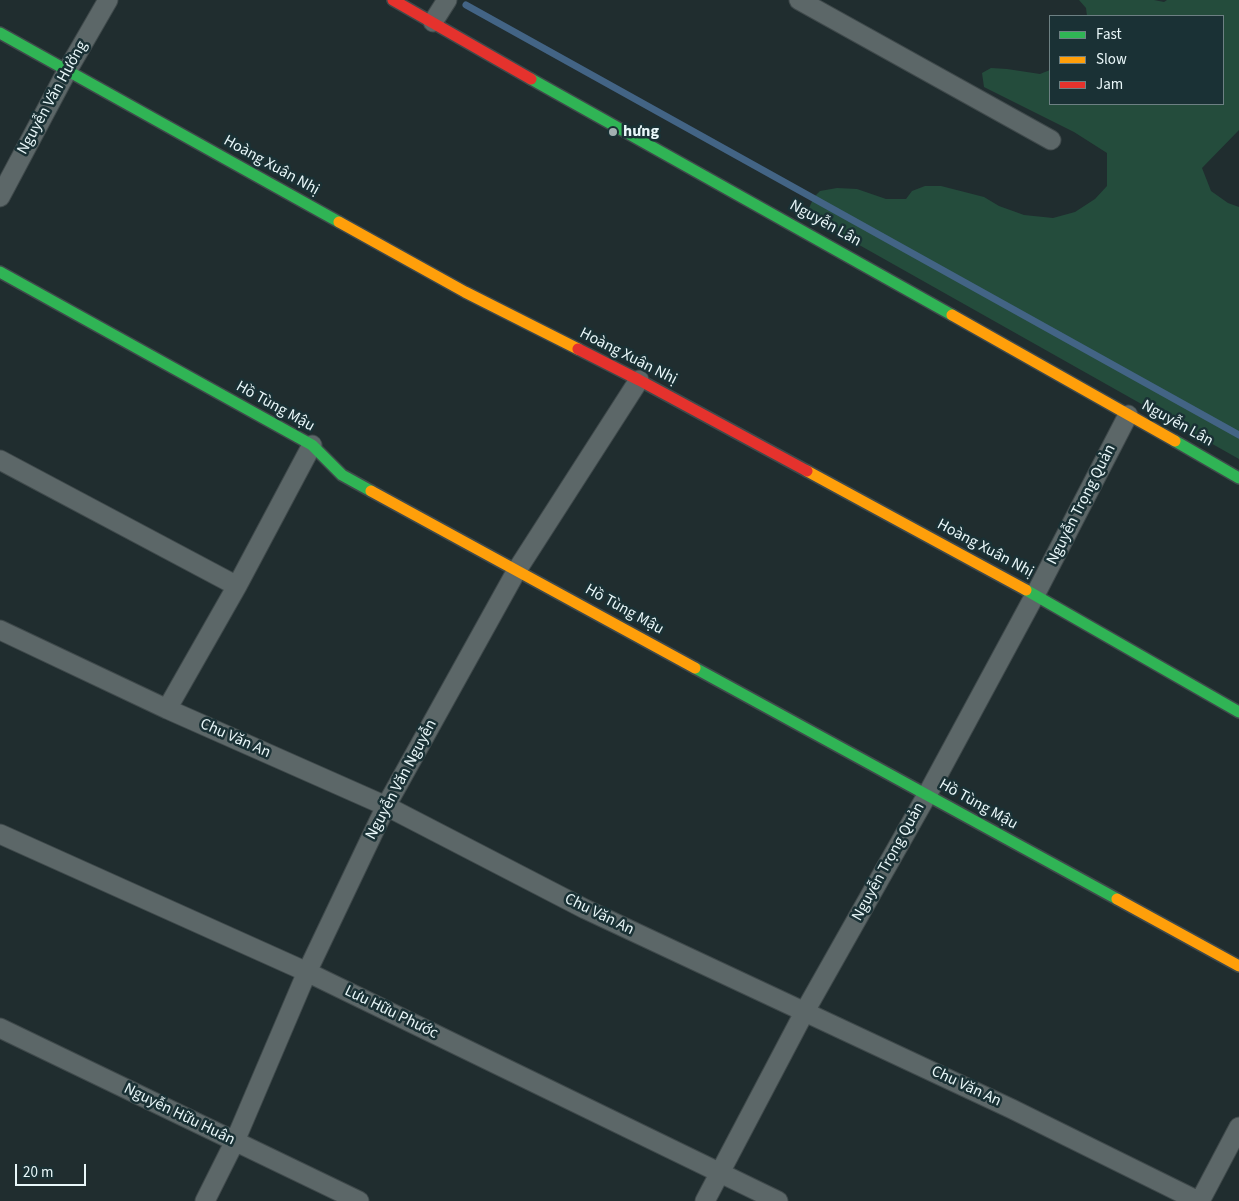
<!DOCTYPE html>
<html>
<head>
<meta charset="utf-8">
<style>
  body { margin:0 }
  #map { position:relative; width:1239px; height:1201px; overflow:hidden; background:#202d2f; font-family:"Source Sans 3",sans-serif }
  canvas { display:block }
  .legend { position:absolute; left:1049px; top:15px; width:175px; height:90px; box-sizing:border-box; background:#1a3135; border:1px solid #6d8083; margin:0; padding:6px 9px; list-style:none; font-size:15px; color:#e9f7f9 }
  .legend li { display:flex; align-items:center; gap:10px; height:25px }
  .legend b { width:25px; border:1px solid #6d8083 }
  .scale { position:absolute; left:15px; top:1164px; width:71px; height:22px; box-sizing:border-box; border:2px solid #e9f7f9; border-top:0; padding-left:6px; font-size:15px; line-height:18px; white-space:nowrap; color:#e9f7f9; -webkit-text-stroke:4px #1a3135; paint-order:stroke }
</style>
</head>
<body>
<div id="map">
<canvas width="1239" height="1201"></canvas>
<ul class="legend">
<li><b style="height:6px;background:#30b455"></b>Fast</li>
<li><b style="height:6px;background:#ff9f0a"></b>Slow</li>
<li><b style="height:6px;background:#e5322d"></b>Jam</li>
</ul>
<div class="scale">20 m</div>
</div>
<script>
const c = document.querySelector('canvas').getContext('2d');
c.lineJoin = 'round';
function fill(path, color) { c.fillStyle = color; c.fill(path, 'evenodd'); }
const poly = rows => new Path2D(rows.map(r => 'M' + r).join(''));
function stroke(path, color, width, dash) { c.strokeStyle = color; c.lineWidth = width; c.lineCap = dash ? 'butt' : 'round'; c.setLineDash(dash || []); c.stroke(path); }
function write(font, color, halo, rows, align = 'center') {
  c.font = font + ' "Source Sans 3",sans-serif'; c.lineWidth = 5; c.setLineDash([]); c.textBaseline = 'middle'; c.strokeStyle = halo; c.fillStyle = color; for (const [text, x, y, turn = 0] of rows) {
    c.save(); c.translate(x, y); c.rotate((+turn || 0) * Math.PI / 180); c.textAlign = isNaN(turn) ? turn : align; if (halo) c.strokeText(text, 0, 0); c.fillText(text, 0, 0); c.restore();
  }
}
fill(poly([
  [1079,0,1154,0,1164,2,1167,0,1239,0,1239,130,1202,168,1211,191,1228,203,1239,207,1239,459,806,215,814,197,820,191,837,188,857,189,886,199,906,199,912,191,925,186,941,186,984,197,999,206,1024,215,1053,218,1075,212,1095,199,1107,186,1107,153,1074,132,984,87,982,73,991,68,1007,69,1040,74,1050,70,1050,104,1223,104,1223,16,1087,16,1086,8]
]), '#244c3c');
stroke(poly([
  [466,5,1239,435]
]), '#436485', 7);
const street = poly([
  [799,0,1051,140],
  [433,22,447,0],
  [0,197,67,71,108,0],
  [0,460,237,586],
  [0,630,167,709,386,806,585,909,1012,1109,1198,1201],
  [167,709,237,586,312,445],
  [0,834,307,972,778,1201],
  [0,1028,359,1201],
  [205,1201,235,1141,307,972,386,806,517,570,639,380],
  [705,1201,805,1011,927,795,1035,595,1128,415],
  [1200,1201,1239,1127]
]);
const fast = poly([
  [0,33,339,222],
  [531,79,952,315],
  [0,272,312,445,342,475,371,491],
  [1175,441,1239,478],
  [1026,590,1239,712],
  [695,668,1117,899]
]);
const slow = poly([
  [339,222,465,292,578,349],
  [952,315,1175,441],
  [807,471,1026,590],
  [371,491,695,668],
  [1117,899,1239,966]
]);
const jam = poly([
  [393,0,531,79],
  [578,349,639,380,807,471]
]);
stroke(street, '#3f494b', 21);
stroke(fast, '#3f494b', 14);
stroke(slow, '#3f494b', 14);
stroke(jam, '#3f494b', 14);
stroke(street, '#5c6768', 19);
stroke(fast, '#30b455', 11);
stroke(slow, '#ff9f0a', 11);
stroke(jam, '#e5322d', 11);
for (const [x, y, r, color] of [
  [613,132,5,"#a3b0b2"]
]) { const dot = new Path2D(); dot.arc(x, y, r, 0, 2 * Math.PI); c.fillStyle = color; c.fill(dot); stroke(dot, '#1a3135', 2); }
write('16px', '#e9f7f9', '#1a3135', [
  ["Nguyễn Văn Hưởng",53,98,-61],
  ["Hoàng Xuân Nhị",271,166,29],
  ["Nguyễn Lân",825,224,29],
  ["Hoàng Xuân Nhị",628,357,27],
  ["Hồ Tùng Mậu",275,407,29],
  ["Nguyễn Lân",1177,424,29],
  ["Nguyễn Trọng Quản",1082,505,-63],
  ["Hoàng Xuân Nhị",985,549,28],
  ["Hồ Tùng Mậu",624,610,29],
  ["Chu Văn An",235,739,24],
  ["Nguyễn Văn Nguyễn",402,780,-62],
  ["Hồ Tùng Mậu",978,805,29],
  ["Nguyễn Trọng Quản",889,862,-61],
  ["Chu Văn An",599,915,26],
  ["Lưu Hữu Phước",391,1013,26],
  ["Chu Văn An",966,1087,25],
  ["Nguyễn Hữu Huân",179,1115,26]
]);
write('bold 16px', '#e9f7f9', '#1a3135', [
  ["hưng",623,132]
], 'left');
</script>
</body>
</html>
